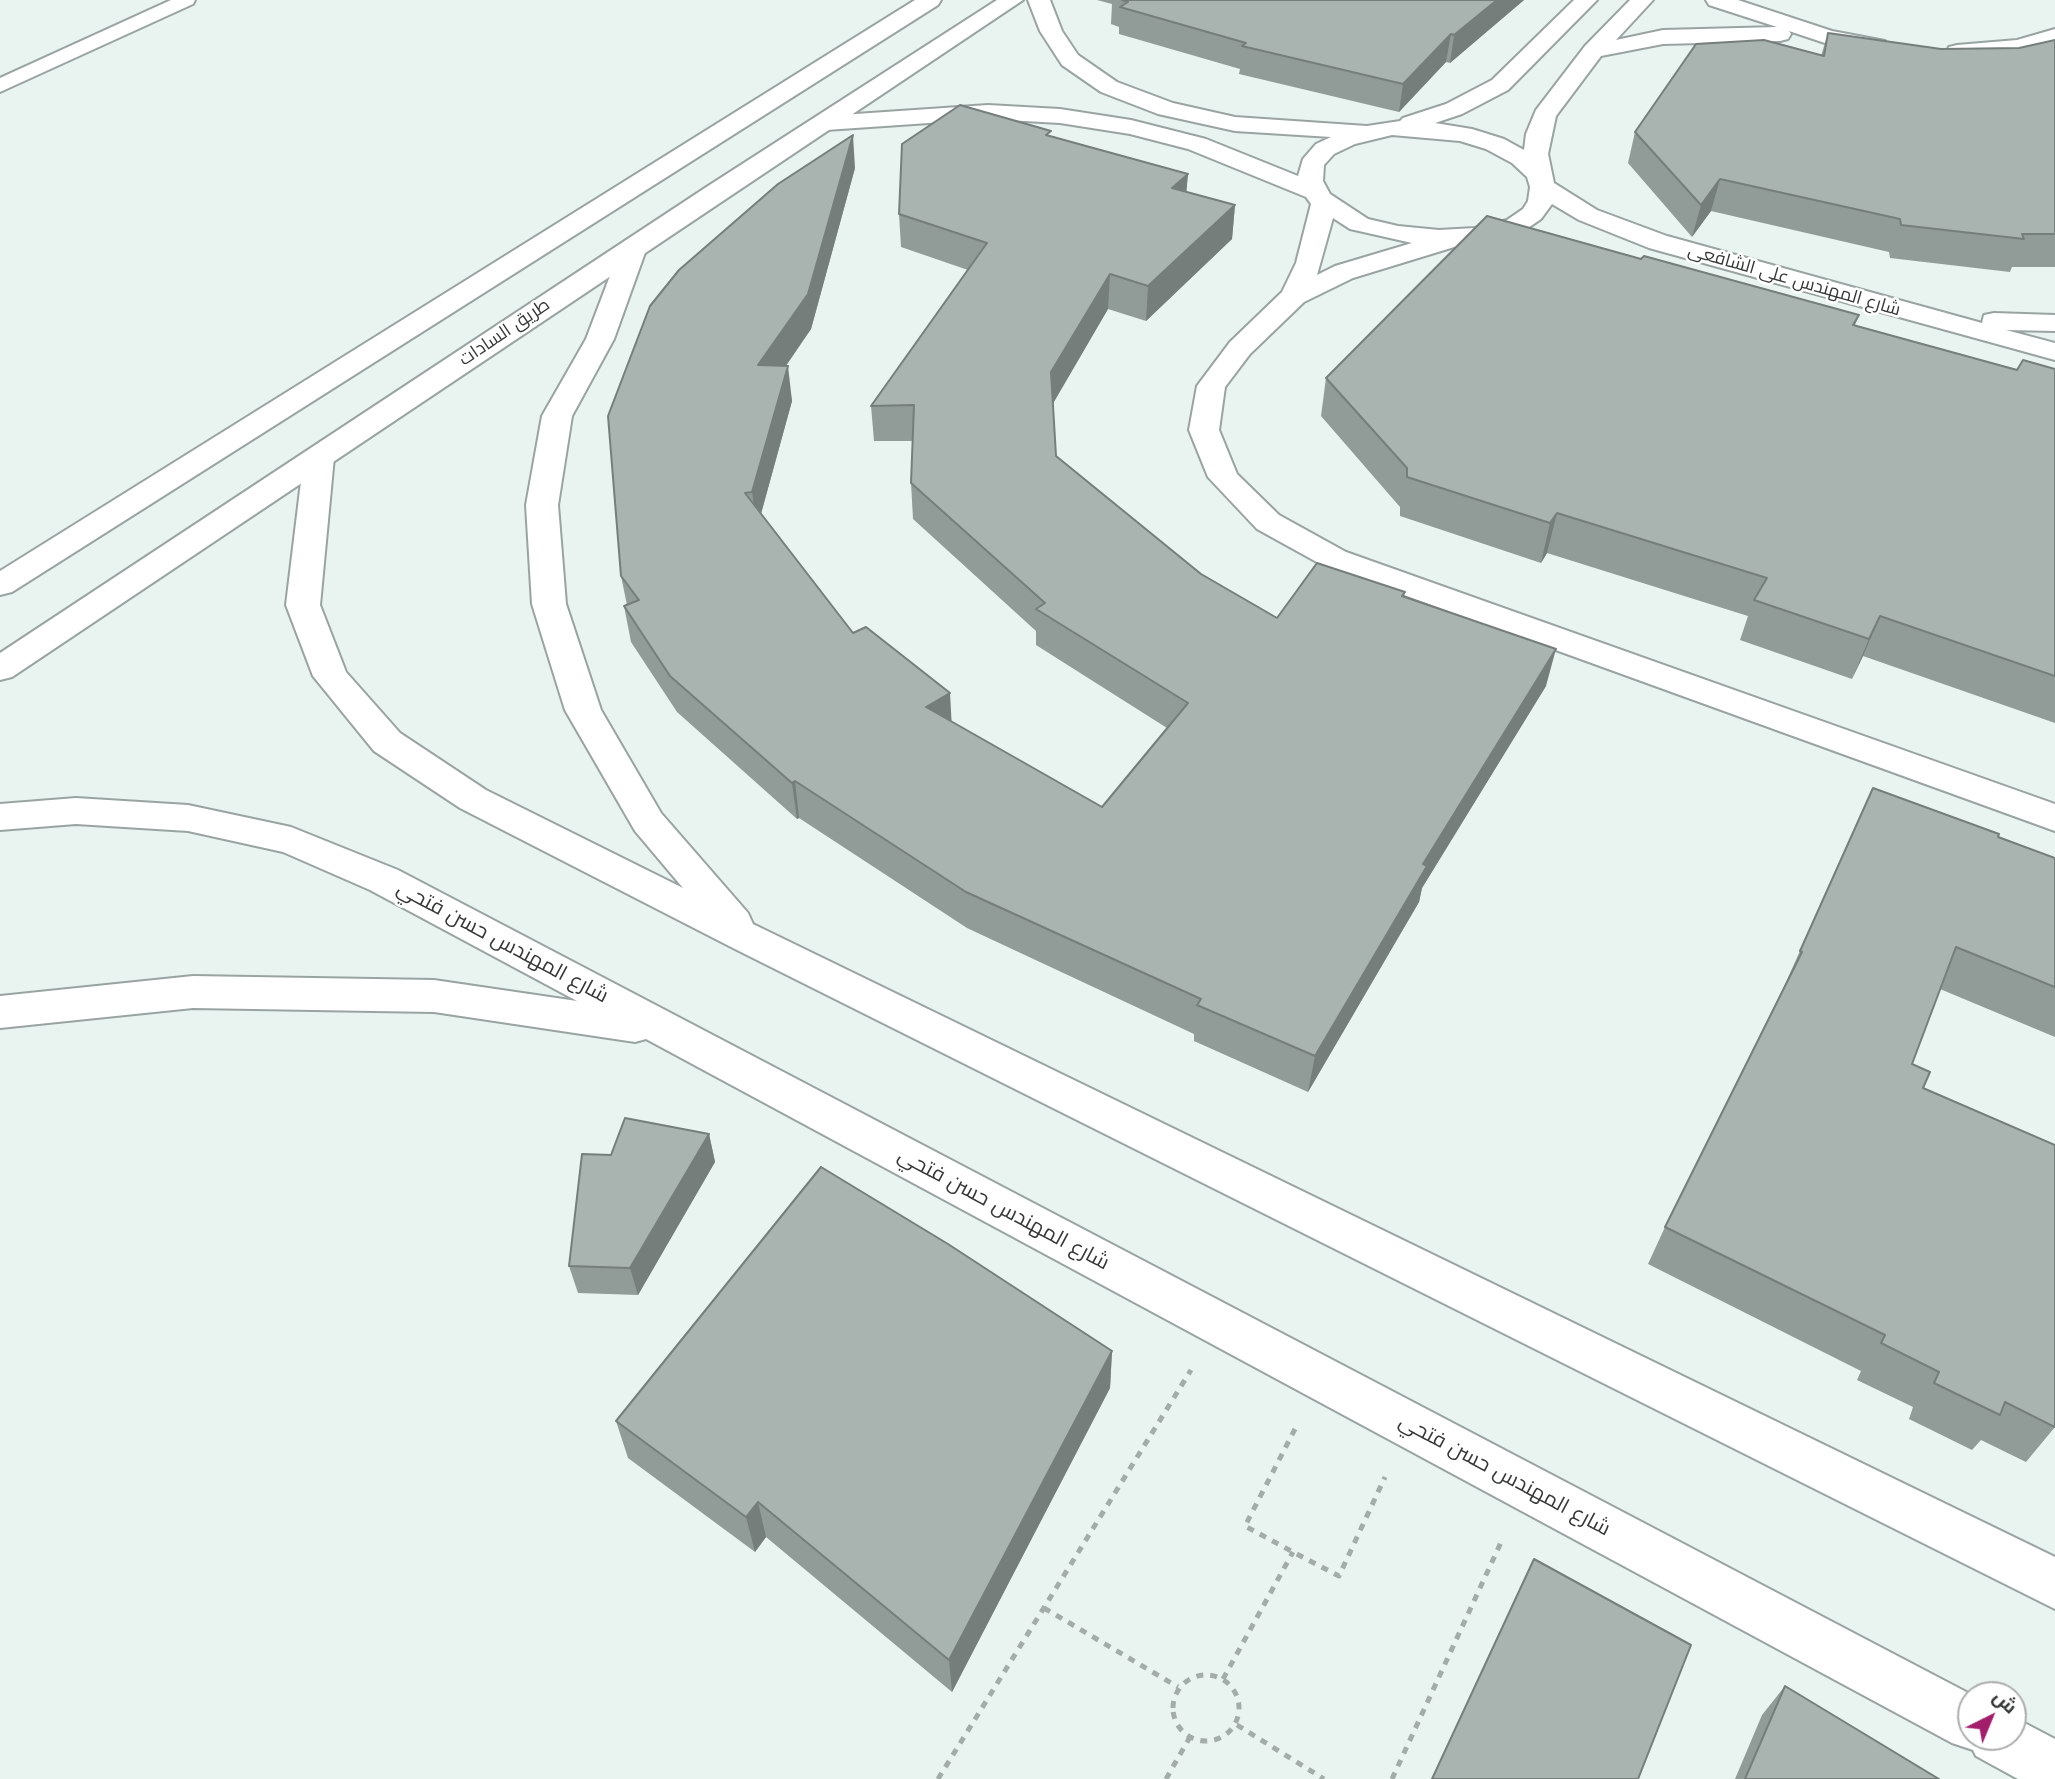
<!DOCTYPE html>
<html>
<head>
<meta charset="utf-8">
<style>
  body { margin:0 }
  #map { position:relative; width:2055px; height:1779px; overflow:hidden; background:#e9f4f1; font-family:Jost,Cairo,sans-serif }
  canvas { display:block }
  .north { position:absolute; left:1957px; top:1681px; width:70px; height:70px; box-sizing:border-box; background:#fff; border:2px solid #adafaf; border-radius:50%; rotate:43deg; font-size:19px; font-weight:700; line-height:28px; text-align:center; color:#333736 }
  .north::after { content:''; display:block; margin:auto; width:24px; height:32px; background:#a21d6a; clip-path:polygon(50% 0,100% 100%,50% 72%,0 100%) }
</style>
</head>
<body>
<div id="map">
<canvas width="2055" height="1779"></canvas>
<div class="north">ش</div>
</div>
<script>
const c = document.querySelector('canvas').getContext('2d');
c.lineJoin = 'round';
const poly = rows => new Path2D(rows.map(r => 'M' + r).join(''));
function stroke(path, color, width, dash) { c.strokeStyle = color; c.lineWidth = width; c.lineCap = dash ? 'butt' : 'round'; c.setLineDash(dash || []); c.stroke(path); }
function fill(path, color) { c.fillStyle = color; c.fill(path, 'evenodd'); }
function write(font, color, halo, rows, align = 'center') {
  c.font = font + ' Jost,Cairo,sans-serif'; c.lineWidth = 5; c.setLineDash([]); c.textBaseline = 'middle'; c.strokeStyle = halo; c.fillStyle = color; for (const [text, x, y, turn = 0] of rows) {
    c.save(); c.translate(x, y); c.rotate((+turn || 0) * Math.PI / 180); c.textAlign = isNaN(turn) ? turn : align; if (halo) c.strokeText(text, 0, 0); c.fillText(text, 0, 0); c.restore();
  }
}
const service = poly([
  [171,0,195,0,193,4,0,92,0,78,171,0]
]);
const minor = poly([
  [1028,0,1050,0,1062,31,1078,55,1117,82,1173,103,1235,117,1367,126,1400,121,1403,118,1446,104,1492,80,1574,0,1597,0,1508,90,1462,114,1435,123,1472,129,1504,139,1524,150,1526,134,1536,110,1585,46,1630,0,1653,0,1616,40,1663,30,1777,27,1709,5,1706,0,1738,0,1832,31,1885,41,1888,46,1885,51,1877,53,1828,44,1789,31,1791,34,1788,39,1780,41,1663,44,1601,56,1556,116,1548,154,1554,183,1597,210,1667,236,1982,323,1984,315,1994,313,2055,315,2055,331,2006,330,2055,343,2055,360,1649,248,1579,220,1552,204,1541,219,1525,230,1464,244,1353,278,1304,302,1250,354,1225,387,1219,430,1237,474,1279,515,1346,552,2055,804,2055,831,1324,566,1257,529,1208,477,1189,430,1197,386,1230,342,1282,292,1296,263,1311,204,1306,197,1188,149,1130,134,1060,123,988,119,826,130,818,128,814,123,818,118,826,116,988,105,1060,109,1131,120,1206,139,1298,176,1303,159,1316,144,1331,137,1235,131,1158,114,1101,92,1062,65,1040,31,1028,0],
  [1392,135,1460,141,1486,149,1512,163,1527,177,1530,187,1528,201,1523,209,1507,220,1475,228,1439,230,1398,226,1368,219,1330,194,1323,181,1324,165,1334,154,1355,144,1392,135],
  [1333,218,1350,229,1412,243,1335,266,1317,275,1333,218],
  [2055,29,2055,43,2019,54,1957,59,1949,57,1946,52,1949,47,1957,45,2017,40,2055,29],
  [634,239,643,241,647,247,614,339,572,416,558,505,566,604,601,710,661,813,748,913,753,924,2055,1557,2055,1609,733,948,460,808,374,751,313,676,286,605,304,457,308,451,319,448,330,451,334,457,320,605,346,672,400,733,486,790,683,888,635,831,565,710,532,604,526,505,542,416,586,339,621,247,625,241,634,239],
  [76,798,188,805,291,827,398,870,1972,1695,1971,1737,2013,1737,2013,1717,2055,1739,2055,1779,2018,1779,1976,1756,1973,1750,1952,1743,646,1039,635,1042,434,1012,193,1008,0,1028,0,996,193,976,434,980,577,1001,370,890,283,852,188,831,76,824,0,830,0,804,76,798]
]);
const secondary = poly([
  [915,0,941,0,938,5,12,592,0,595,0,571,915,0],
  [997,0,1023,0,12,677,0,680,0,653,705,188,997,0]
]);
stroke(service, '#99a4a2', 4);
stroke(minor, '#99a4a2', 4);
stroke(secondary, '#99a4a2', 4);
stroke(poly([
  [1295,1429,1245,1526,1293,1552,1339,1576,1385,1477],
  [1044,1608,1178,1687],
  '1173 1708a33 33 0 1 1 66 0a33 33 0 1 1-66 0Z',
  [1223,1679,1293,1552],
  [1237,1725,1324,1779],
  [938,1779,1191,1370],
  [1166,1779,1190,1737],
  [1392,1779,1503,1538]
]), '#a4acaa', 5, [7, 7]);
fill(service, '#fff');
fill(minor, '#fff');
fill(secondary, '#fff');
fill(poly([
  [1097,0,1524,0,1450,63,1446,62,1399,112,1239,74,1240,69,1119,34,1119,27,1111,24,1112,4],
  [1828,33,1941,49,2019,48,2055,40,2055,267,2012,267,2010,272,1890,258,1889,252,1711,211,1692,237,1628,163,1635,132,1821,56],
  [1050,136,1188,174,1186,192,1235,205,1232,239,1146,321,1108,309,1053,403,1056,456,1201,574,1277,618,1405,592,1404,597,1546,686,1422,888,1419,902,1308,1092,1194,1041,1194,1034,967,928,799,818,797,819,677,712,631,642,624,606,627,605,621,576,855,168,811,329,786,366,792,401,761,514,853,633,951,721,1102,807,1167,728,1036,645,1036,631,913,519,911,483,913,441,874,441,871,406,968,270,901,247,899,214],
  [1641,259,1859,315,1855,325,2017,370,2055,369,2055,723,1863,656,1852,679,1740,640,1748,616,1547,553,1541,563,1400,516,1400,507,1321,416,1326,378],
  [1873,788,2055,858,2055,1037,1940,989,1912,1064,1923,1088,2055,1427,2026,1462,1981,1440,1972,1450,1909,1419,1913,1407,1857,1380,1861,1371,1648,1264,1665,1227,1782,991],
  [709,1134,715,1162,638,1295,578,1293,569,1266,611,1155],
  [1112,1351,1110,1388,952,1692,766,1537,755,1552,628,1458,616,1421],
  [1785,1686,1939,1779,1735,1779,1762,1715]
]), '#919b98');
fill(poly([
  [1497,0,1524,0,1450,63,1454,35],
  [1451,34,1446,62,1399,112,1403,84],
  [853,135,855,168,811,329,762,400,758,365],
  [1188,174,1185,207,1172,188],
  [1720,179,1711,211,1692,237,1701,205],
  [1235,205,1232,239,1146,321,1148,286],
  [1110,274,1108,309,1051,407,1051,372],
  [788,366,792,401,757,528,752,492],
  [1557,513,1547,553,1541,563,1550,523],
  [1880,616,1863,656,1852,679,1869,639],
  [1556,649,1546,686,1422,888,1419,902,1308,1092,1315,1056,1423,864],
  [950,693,952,729,926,707],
  [795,781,799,818,797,819,792,783],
  [709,1134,715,1162,638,1295,630,1268],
  [1112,1351,1110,1388,952,1692,949,1660],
  [758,1502,766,1537,755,1552,746,1517]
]), '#767e7c');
const building = poly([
  [1122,0,1497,0,1454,35,1451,34,1403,84,1242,46,1246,43,1120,7,1128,2,1122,0],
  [1828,33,1941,49,2019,48,2055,40,2055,234,2022,234,2024,239,1901,225,1900,219,1720,179,1701,205,1635,132,1696,44,1764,40,1824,56,1828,33],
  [960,105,1051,131,1046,135,1188,174,1172,188,1235,205,1148,286,1110,274,1051,372,1056,456,1201,574,1277,618,1317,563,1405,592,1402,596,1556,649,1423,864,1427,866,1315,1056,1197,1005,1201,999,966,892,795,781,792,783,670,676,624,606,639,600,621,576,608,416,650,306,679,270,778,184,853,135,808,294,758,365,788,366,752,492,745,493,853,633,866,627,950,693,926,707,1102,807,1188,703,1036,609,1045,603,911,483,914,405,871,406,987,243,899,214,902,144,960,105],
  [1487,216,1641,259,1644,256,1859,315,1853,325,2017,370,2023,360,2055,369,2055,676,1880,616,1869,639,1754,600,1767,578,1557,513,1550,523,1407,477,1407,468,1326,378,1487,216],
  [1873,788,1999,834,1998,837,2055,858,2055,987,1956,947,1912,1064,1930,1072,1923,1088,2055,1145,2055,1427,2005,1402,2000,1415,1934,1383,1939,1372,1881,1343,1885,1335,1665,1227,1802,952,1800,951,1873,788],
  [625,1118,709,1134,630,1268,569,1266,582,1154,611,1155,625,1118],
  [821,1167,948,1244,1112,1351,949,1660,758,1502,746,1517,616,1421,821,1167],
  [1534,1559,1691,1645,1638,1779,1432,1779,1534,1559],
  [1785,1686,1939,1779,1745,1779,1785,1686]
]);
fill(building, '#a9b4b1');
stroke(building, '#767e7c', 2);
write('18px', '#333736', '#fff', [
  ["شارع المهندس على الشافعى",1794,281,16],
  ["طريق السادات",505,333,-34]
]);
write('21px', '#333736', '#fff', [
  ["شارع المهندس حسن فتحي",502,943,28],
  ["شارع المهندس حسن فتحي",1003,1210,28],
  ["شارع المهندس حسن فتحي",1504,1476,28]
]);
</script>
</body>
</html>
